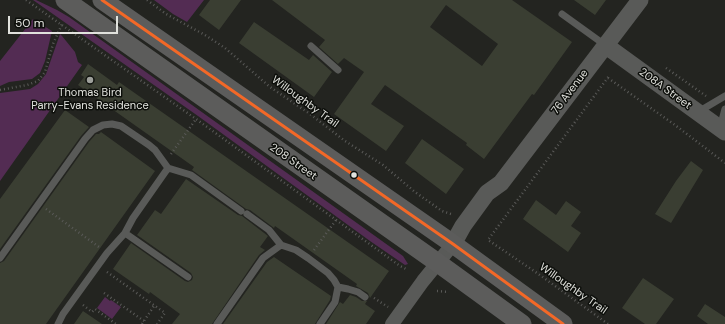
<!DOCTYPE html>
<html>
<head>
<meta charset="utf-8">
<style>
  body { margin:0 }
  #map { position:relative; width:725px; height:324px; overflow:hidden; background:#232420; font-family:"DM Sans",sans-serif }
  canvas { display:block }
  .scale { position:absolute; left:8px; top:16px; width:110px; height:18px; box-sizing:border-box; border:2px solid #e1e2dd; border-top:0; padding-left:5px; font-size:12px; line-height:14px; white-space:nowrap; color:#e1e2dd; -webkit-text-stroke:3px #0d0f0b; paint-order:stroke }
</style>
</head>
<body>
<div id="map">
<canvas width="725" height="324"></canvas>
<div class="scale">50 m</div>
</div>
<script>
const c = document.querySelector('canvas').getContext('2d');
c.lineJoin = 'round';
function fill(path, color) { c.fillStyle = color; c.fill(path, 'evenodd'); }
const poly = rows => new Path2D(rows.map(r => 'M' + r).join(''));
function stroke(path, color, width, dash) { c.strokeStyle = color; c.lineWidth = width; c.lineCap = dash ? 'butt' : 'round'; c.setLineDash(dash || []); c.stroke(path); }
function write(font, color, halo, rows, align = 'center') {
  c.font = font + ' "DM Sans",sans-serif'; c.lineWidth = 3; c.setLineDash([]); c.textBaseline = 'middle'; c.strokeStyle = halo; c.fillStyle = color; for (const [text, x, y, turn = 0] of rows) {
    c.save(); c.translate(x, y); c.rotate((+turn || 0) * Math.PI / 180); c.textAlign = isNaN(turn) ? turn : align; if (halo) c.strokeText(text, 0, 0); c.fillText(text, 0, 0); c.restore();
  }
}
fill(poly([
  [33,0,36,0,57,10,69,17,403,256,408,264,405,265,370,241,198,116],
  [154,0,204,0,187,22,173,14],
  [33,19,52,31,45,61,40,73,32,79,9,82,0,86,0,61],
  [60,34,62,36,75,52,78,62,82,65,0,181,0,93,30,89,38,84,46,74],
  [105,297,110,301,111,300,121,307,112,319,97,308]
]), '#532c53');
fill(poly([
  [210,0,241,0,219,30,199,15],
  [272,0,512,0,572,42,534,95,532,94,484,159,466,145,467,143,385,85,371,104,404,126,386,151,334,114,364,72,344,58,338,64,319,47,325,40],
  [446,5,498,44,482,66,430,27],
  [574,0,606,0,595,15],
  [254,22,309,60,313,55,332,72,314,97,239,43],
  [88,64,117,85,119,82,389,271,370,298,368,293,356,286,357,284,275,226,274,228,250,210,246,209,192,170,194,167,78,85,84,77,81,75],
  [65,110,89,127,81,136,0,249,0,199],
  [101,132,155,171,46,324,0,324,0,263,4,261,89,142,96,134,99,134],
  [422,139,464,169,446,194,405,163],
  [691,161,703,170,671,223,655,214,676,181],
  [186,179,238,215,242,216,268,236,260,247,265,250,259,255,212,324,172,324,180,314,150,292,149,294,113,269,131,243,185,281,188,282,192,280,193,277,191,273,137,235,155,210,161,214],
  [536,200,556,215,566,201,581,212,571,226,581,233,568,252,523,219],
  [274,257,331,296,330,300,315,324,223,324,267,262],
  [643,278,674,299,656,324,645,324,622,308],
  [350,295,356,297,362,301,367,301,365,304,375,311,366,324,326,324,340,302,343,304],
  [705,304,725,317,725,324,708,324,697,316],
  [83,311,102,324,74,324]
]), '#3a3e32');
stroke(poly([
  [26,0,196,119,400,266,408,270],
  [147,0,166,14,205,35,225,48,270,87,310,114,345,141,383,165,415,192,442,211,451,214,451,217],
  [666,68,706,96],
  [608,78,675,125,725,163],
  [0,90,27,85,38,81,45,72,53,44,62,24],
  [171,154,196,119],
  [46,209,99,247],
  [314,250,336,220],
  [107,272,165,313,157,324],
  [437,291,449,292],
  [104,293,144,321],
  [374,298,388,307],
  [83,305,92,312,95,309,116,324],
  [142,324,154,306],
  [608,324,537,273,488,240,609,76]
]), '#5a5a58', 2.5, [1, 3]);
stroke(poly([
  [562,14,605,45],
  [311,46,338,70],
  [698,112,725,96],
  [720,128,725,109],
  [247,214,269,230,281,245],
  [125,233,188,277],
  [0,258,85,139,93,130,103,125,112,124,121,126,149,145,155,150,168,168,191,175,241,211],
  [338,287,348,289,358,292,365,297],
  [58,324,63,314,107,253,125,233,133,218,168,168],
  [217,324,263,258,281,245,296,250,308,258,328,273,334,280,338,287,335,302,320,324]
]), '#595a58', 7);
stroke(poly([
  [392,324,423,281,453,244]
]), '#595a58', 14);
stroke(poly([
  [605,45,725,132],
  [453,244,463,226,487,193,501,183,640,0]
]), '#595a58', 17);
stroke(poly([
  [65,0,438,263,522,324],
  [102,0,453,244,563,324]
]), '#5c5c5b', 19);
stroke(poly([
  [102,0,453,244,563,324]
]), '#f36827', 3);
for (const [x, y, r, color] of [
  [90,80,4,"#9ea09b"],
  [354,175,3.5,"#e1e2dd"]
]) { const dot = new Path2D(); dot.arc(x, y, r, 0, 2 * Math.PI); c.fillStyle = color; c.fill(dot); stroke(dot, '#0d0f0b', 1.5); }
write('11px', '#e1e2dd', '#0d0f0b', [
  ["208A Street",665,89,36],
  ["76 Avenue",570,92,-53],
  ["Willoughby Trail",305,102,36],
  ["208 Street",293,162,35],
  ["Willoughby Trail",573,289,35]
]);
write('11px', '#e1e2dd', '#0d0f0b', [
  ["Thomas Bird",90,93],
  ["Parry-Evans Residence",90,106]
]);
</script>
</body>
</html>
